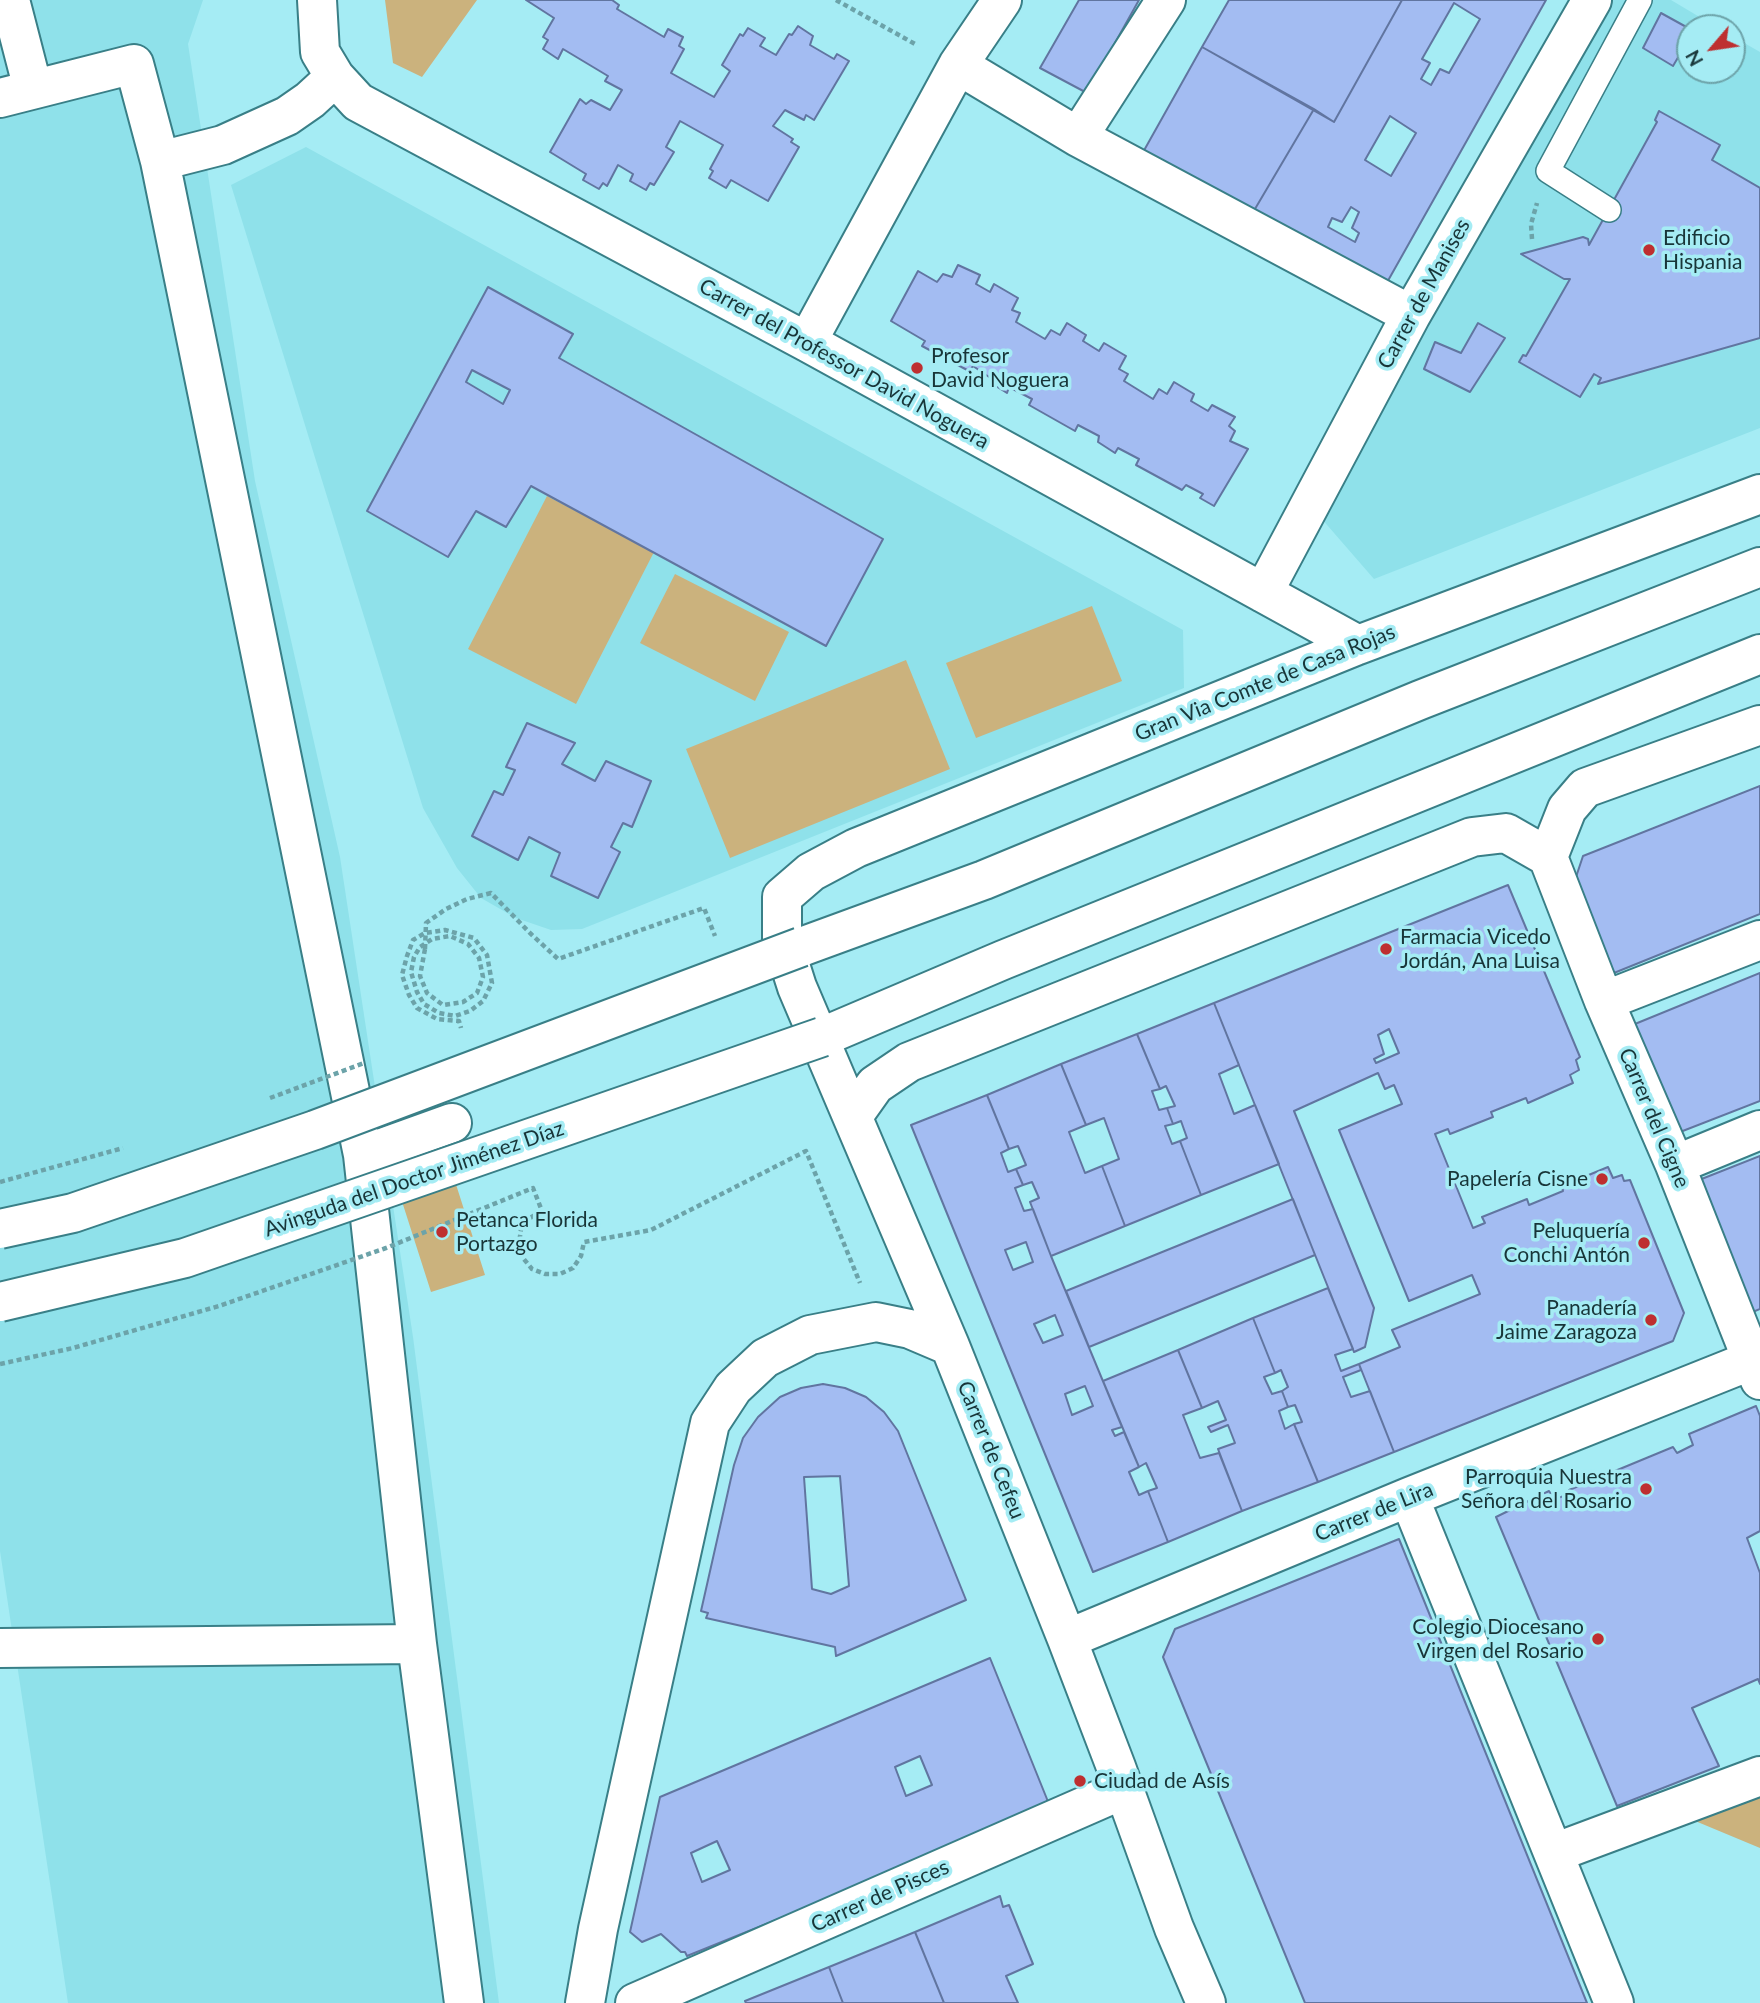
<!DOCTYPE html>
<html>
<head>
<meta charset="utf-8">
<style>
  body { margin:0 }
  #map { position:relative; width:1760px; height:2003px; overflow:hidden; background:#a5ecf4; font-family:Lato,sans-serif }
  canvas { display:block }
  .north { position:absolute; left:1676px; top:14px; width:70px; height:70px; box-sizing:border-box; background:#a5ecf4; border:2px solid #6da3a9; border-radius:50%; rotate:241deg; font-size:19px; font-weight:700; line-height:28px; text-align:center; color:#183538 }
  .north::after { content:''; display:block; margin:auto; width:24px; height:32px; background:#be2f30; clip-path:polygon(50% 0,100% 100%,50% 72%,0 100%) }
</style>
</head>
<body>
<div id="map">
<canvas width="1760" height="2003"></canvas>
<div class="north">N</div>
</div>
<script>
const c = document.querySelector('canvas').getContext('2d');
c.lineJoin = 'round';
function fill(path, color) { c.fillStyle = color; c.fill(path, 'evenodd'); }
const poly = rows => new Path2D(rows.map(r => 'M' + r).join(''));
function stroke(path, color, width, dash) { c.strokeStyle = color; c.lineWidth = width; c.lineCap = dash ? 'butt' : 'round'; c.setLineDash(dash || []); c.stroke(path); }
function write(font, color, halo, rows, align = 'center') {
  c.font = font + ' Lato,sans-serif'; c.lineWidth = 7; c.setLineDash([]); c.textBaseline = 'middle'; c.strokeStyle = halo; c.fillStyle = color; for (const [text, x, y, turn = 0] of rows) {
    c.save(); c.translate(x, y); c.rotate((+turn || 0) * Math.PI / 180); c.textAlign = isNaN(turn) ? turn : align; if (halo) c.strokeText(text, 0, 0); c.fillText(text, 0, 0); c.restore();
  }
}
fill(poly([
  [0,0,203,0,188,44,255,481,340,857,413,1337,499,2003,68,2003,0,1551],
  [1607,0,1671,0,1718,28,1690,28,1690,70,1732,70,1732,36,1760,52,1760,428,1374,579,1321,518],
  [306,147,1183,630,1184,688,582,929,551,930,516,918,481,898,457,868,423,808,231,185]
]), '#8fe1ea');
fill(poly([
  [385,0,477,0,422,77,393,63],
  [547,496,654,552,576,704,468,649],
  [675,574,789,632,755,701,640,643],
  [1092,606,1122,681,976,738,946,663],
  [906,660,950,769,730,858,686,749],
  [452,1172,485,1275,431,1292,398,1189],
  [1760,1786,1760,1848,1688,1818]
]), '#cbb27d');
const building = poly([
  [526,0,612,0,619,5,617,9,664,37,668,29,683,37,679,46,684,49,671,73,714,97,730,71,722,65,740,34,743,36,748,28,765,38,760,46,776,55,789,34,792,35,798,26,813,36,810,45,834,59,837,54,849,61,814,120,806,115,804,120,785,110,773,126,793,139,791,142,799,147,768,201,731,180,726,188,709,178,713,171,710,169,723,145,680,121,666,147,674,152,654,185,650,183,646,190,630,181,633,174,618,165,607,186,603,183,599,189,583,180,586,174,550,152,580,99,586,104,591,100,610,110,622,90,605,81,608,76,563,49,558,59,543,49,548,40,543,37,554,18,526,0],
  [1079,0,1139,0,1087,93,1040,68,1079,0],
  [1229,0,1402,0,1334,122,1202,47,1229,0],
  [1402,0,1546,0,1385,286,1252,214,1314,109,1334,122,1402,0],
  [1454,3,1480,19,1449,73,1440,69,1431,85,1421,79,1430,63,1422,59,1454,3],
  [1390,116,1416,133,1391,176,1365,160,1390,116],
  [1351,207,1359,212,1352,228,1359,233,1355,242,1328,227,1332,218,1342,222,1351,207],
  [1661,13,1690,29,1690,37,1673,66,1643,48,1661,13],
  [1202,47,1314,109,1252,214,1142,154,1202,47],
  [1659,111,1720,145,1712,160,1760,188,1760,338,1598,384,1601,378,1594,374,1580,397,1519,362,1523,355,1526,356,1570,279,1564,279,1521,254,1583,237,1588,239,1589,245,1657,122,1655,120,1659,111],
  [958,265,980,275,976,284,990,292,994,284,1018,298,1012,310,1020,313,1016,322,1045,339,1051,330,1060,335,1067,323,1086,335,1083,341,1099,351,1104,343,1126,356,1119,369,1128,374,1124,381,1153,399,1159,389,1167,394,1174,382,1194,394,1191,401,1208,411,1212,405,1235,417,1229,426,1235,431,1230,441,1248,449,1214,506,1200,498,1203,494,1186,485,1182,490,1136,465,1139,459,1118,448,1115,453,1098,442,1099,436,1078,425,1075,431,1029,405,1032,399,1009,387,1007,393,991,383,992,379,973,366,969,371,922,346,925,341,891,321,918,271,937,282,943,274,952,277,958,265],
  [488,287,573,334,559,358,883,539,826,646,531,486,506,527,476,511,448,557,367,511,488,287],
  [472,370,510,390,503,404,466,382,472,370],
  [1478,323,1505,338,1470,392,1424,369,1435,342,1461,353,1478,323],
  [527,723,575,743,562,764,595,781,606,761,651,781,632,827,623,823,611,847,620,852,598,898,551,876,560,853,529,837,518,860,472,836,494,791,503,795,515,770,506,767,527,723],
  [1760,786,1760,914,1609,975,1574,883,1583,856,1760,786],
  [1508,885,1580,1057,1576,1060,1579,1070,1570,1075,1573,1083,1528,1103,1526,1098,1491,1112,1493,1117,1450,1134,1448,1129,1435,1134,1473,1228,1485,1223,1482,1217,1527,1199,1529,1205,1563,1191,1562,1186,1608,1167,1613,1178,1622,1175,1624,1181,1630,1180,1684,1313,1673,1341,1394,1452,1359,1364,1400,1347,1392,1330,1480,1294,1472,1275,1409,1301,1339,1130,1402,1104,1394,1085,1385,1089,1378,1073,1294,1111,1374,1308,1365,1347,1354,1352,1214,1003,1508,885],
  [1389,1029,1399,1053,1376,1063,1374,1059,1384,1054,1378,1035,1389,1029],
  [1760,973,1760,1101,1675,1134,1630,1026,1760,973],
  [1214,1003,1239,1065,1219,1074,1234,1114,1255,1105,1279,1164,1201,1195,1180,1141,1187,1138,1181,1121,1173,1124,1167,1108,1175,1106,1166,1086,1160,1089,1137,1034,1214,1003],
  [1137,1034,1160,1089,1152,1091,1159,1110,1167,1108,1173,1124,1165,1126,1172,1144,1180,1141,1201,1195,1125,1226,1102,1166,1119,1159,1104,1118,1086,1125,1061,1064,1137,1034],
  [1061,1064,1086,1125,1069,1132,1085,1173,1102,1166,1125,1226,1051,1256,1030,1202,1039,1198,1032,1182,1023,1185,1016,1169,1026,1165,1018,1146,1009,1149,987,1095,1061,1064],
  [987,1095,1009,1149,1001,1153,1008,1172,1016,1169,1023,1185,1015,1188,1024,1211,1033,1209,1051,1256,1122,1427,1112,1430,1115,1436,1124,1432,1139,1467,1129,1472,1139,1495,1148,1491,1168,1542,1093,1572,911,1125,987,1095],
  [1026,1242,1033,1262,1013,1270,1005,1250,1026,1242],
  [1055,1315,1063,1335,1043,1343,1034,1324,1055,1315],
  [1085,1386,1093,1406,1072,1415,1065,1394,1085,1386],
  [1760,1156,1760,1309,1748,1314,1694,1182,1760,1156],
  [1293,1199,1315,1255,1089,1347,1066,1291,1293,1199],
  [1328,1288,1353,1349,1335,1355,1341,1371,1359,1364,1361,1370,1343,1377,1351,1397,1370,1391,1394,1452,1318,1482,1294,1424,1302,1422,1295,1405,1288,1407,1282,1391,1288,1387,1281,1370,1275,1373,1253,1318,1328,1288],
  [1253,1318,1275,1373,1264,1377,1272,1394,1282,1391,1288,1407,1279,1411,1285,1429,1294,1424,1318,1482,1242,1511,1218,1449,1235,1443,1228,1425,1211,1432,1208,1427,1226,1420,1218,1401,1202,1408,1178,1350,1253,1318],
  [1178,1350,1202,1408,1183,1415,1200,1458,1219,1453,1242,1511,1168,1542,1148,1491,1157,1488,1146,1463,1139,1467,1103,1381,1178,1350],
  [823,1384,845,1388,866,1397,884,1412,898,1431,966,1600,836,1656,835,1647,706,1618,708,1613,701,1611,734,1465,743,1438,758,1417,780,1397,801,1388,823,1384],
  [840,1476,849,1586,831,1594,812,1589,804,1477,840,1476],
  [1756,1406,1760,1416,1760,1531,1747,1538,1760,1573,1760,1684,1758,1679,1692,1708,1719,1766,1617,1806,1496,1517,1549,1491,1554,1499,1571,1494,1569,1490,1673,1447,1677,1453,1693,1445,1689,1434,1756,1406],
  [1399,1539,1587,2003,1305,2003,1163,1657,1175,1629,1399,1539],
  [990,1658,1051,1809,687,1956,685,1952,681,1952,661,1934,642,1942,630,1932,660,1797,990,1658],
  [920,1756,932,1785,906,1796,895,1767,920,1756],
  [717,1841,730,1870,702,1882,691,1853,717,1841],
  [1000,1896,1003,1907,1009,1905,1033,1964,1006,1976,1018,2003,944,2003,915,1932,1000,1896],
  [915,1932,944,2003,843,2003,829,1967,915,1932],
  [829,1967,843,2003,746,2003,745,2001,829,1967]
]);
fill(building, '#a3bcf2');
stroke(building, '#6175a0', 2);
const lane = poly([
  [1609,210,1548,171,1640,0]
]);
const street = poly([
  [10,0,33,89],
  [317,0,320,52,335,77,358,102,807,342,1358,645],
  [958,65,1078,137,1411,315],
  [0,98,134,64,160,161,363,1155],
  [1078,137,1166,0],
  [160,161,223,145,287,116,310,100,335,77],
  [807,342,958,65,1002,0],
  [1263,593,1411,315,1592,0],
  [1548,857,1604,1001,1675,1165,1760,1380],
  [1548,857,1567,809,1585,788,1760,725],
  [1604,1001,1760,940],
  [853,1116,875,1085,909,1062,1472,837,1506,833,1548,857],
  [1675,1165,1760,1130],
  [1409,1497,1614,2003],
  [1067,1639,1409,1497,1760,1357],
  [417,1644,464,2003],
  [0,1648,417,1644,363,1155,452,1123],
  [1554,1853,1760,1776],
  [585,2003,598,1929,710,1423,733,1388,765,1358,810,1335,876,1322,910,1329,950,1346],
  [635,2003,1124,1789],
  [1206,2003,1174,1928,1116,1767,1067,1639,950,1346,797,987,782,940,782,897,811,872,856,848,1358,645,1760,494]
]);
const primary = poly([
  [801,947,984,880,1420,700,1760,567],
  [822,1037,1003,960,1760,654]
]);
stroke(lane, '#397f87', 26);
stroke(street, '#397f87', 42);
stroke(primary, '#397f87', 42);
stroke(poly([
  [836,0,915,44],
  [1532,239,1531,224,1537,203],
  [425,949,426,923,446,909,467,899,491,893,531,934,558,959,704,908,715,936],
  [542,1211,530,1218,521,1229,519,1244,523,1258,532,1269,545,1274,560,1274,573,1268,581,1256,584,1242,651,1230,806,1151,860,1283]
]), '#6ca3a9', 4.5, [5, 3.5]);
stroke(lane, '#fff', 23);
stroke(street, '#fff', 38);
stroke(primary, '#fff', 38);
const primaryBridge = poly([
  [0,1229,73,1213,315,1130,801,947],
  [0,1302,185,1258,822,1037]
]);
stroke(primaryBridge, '#397f87', 42, []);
stroke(poly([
  [425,949,420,976,427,993,443,1005,463,1002,477,993,483,977,479,958,468,944,450,936,432,939,420,947,414,957,411,972,417,992,424,1004,439,1013,455,1016,470,1011,483,1001,492,983,487,955,474,938,445,930,425,933,413,940,407,956,402,975,409,995,417,1008,437,1019,459,1021,461,1028],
  [270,1098,364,1063],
  [0,1182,123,1148],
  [0,1364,73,1348,219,1306,386,1248,533,1188,542,1211]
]), '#6ca3a9', 4.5, [5, 3.5]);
stroke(primaryBridge, '#fff', 38);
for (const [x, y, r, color] of [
  [1649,250,7,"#be2f30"],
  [917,368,7,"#be2f30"],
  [1386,949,7,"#be2f30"],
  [1602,1179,7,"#be2f30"],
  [442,1232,7,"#be2f30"],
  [1644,1243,7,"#be2f30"],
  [1651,1320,7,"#be2f30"],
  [1646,1489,7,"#be2f30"],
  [1598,1639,7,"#be2f30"],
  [1080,1781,7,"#be2f30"]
]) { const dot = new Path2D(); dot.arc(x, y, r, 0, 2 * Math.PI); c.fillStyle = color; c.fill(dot); stroke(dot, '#a5ecf4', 2.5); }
write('21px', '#183538', '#a5ecf4', [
  ["Edificio",1663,238],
  ["Hispania",1663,262],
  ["Profesor",931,356],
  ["David Noguera",931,380],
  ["Farmacia Vicedo",1400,937],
  ["Jordán, Ana Luisa",1400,961],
  ["Papelería Cisne",1588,1179,"right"],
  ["Petanca Florida",456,1220],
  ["Portazgo",456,1244],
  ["Peluquería",1630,1231,"right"],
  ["Conchi Antón",1630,1255,"right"],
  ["Panadería",1637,1308,"right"],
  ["Jaime Zaragoza",1637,1332,"right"],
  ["Parroquia Nuestra",1632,1477,"right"],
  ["Señora del Rosario",1632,1501,"right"],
  ["Colegio Diocesano",1584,1627,"right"],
  ["Virgen del Rosario",1584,1651,"right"],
  ["Ciudad de Asís",1094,1781]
], 'left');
write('21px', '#183538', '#a5ecf4', [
  ["Carrer de Manises",1424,294,-61],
  ["Carrer del Professor David Noguera",844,364,29],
  ["Gran Via Comte de Casa Rojas",1265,683,-22],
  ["Carrer del Cigne",1654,1118,67],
  ["Avinguda del Doctor Jiménez Díaz",414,1179,-19],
  ["Carrer de Cefeu",991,1450,68],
  ["Carrer de Lira",1374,1512,-22],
  ["Carrer de Pisces",880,1896,-24]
]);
</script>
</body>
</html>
